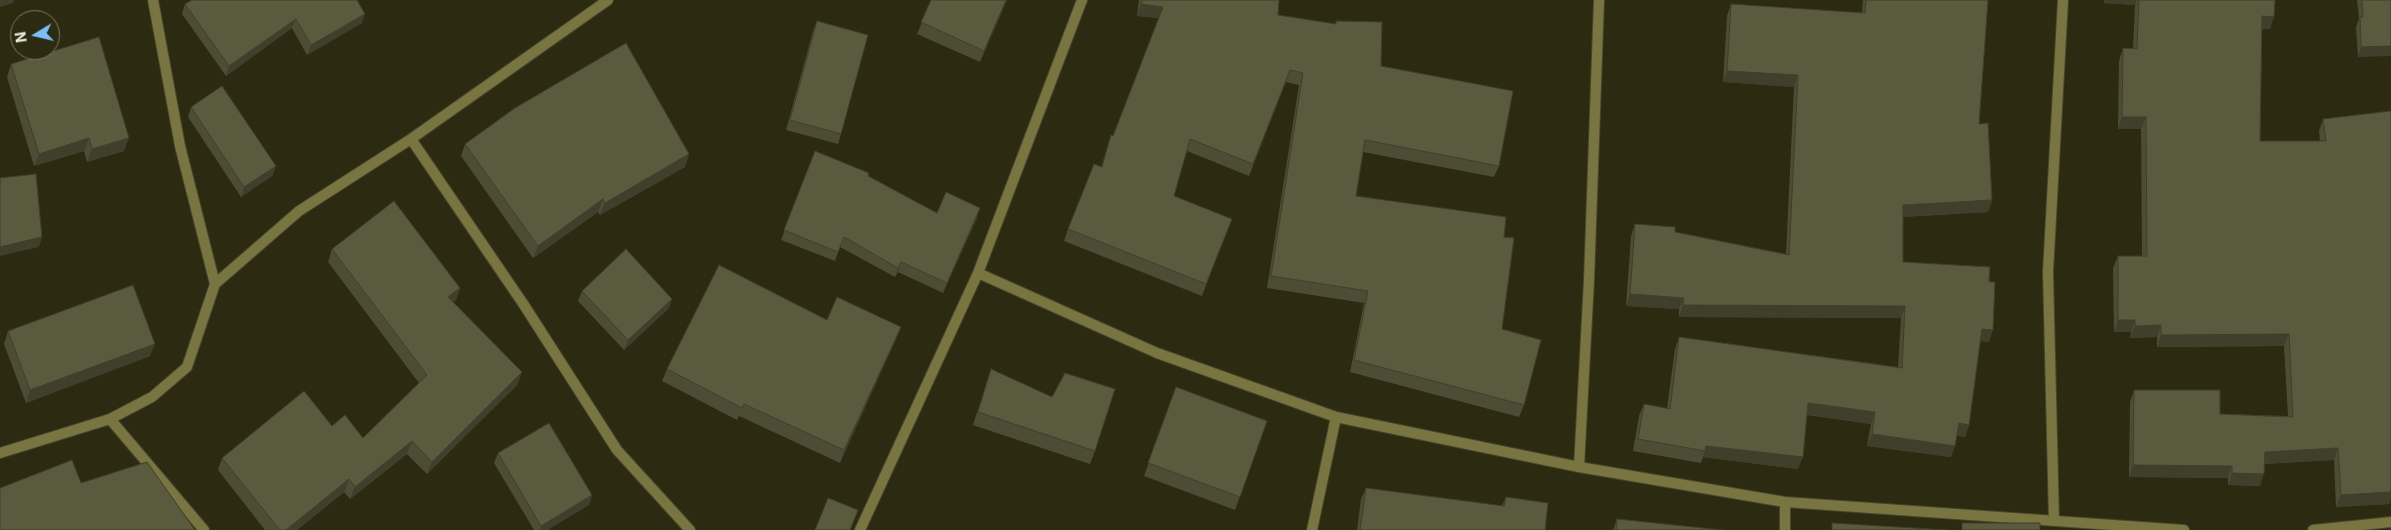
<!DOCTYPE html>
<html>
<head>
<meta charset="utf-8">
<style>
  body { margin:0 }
  #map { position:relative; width:2391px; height:530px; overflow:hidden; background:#2c2a11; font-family:Inter,sans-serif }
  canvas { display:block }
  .north { position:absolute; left:10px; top:10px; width:50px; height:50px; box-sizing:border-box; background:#2c2a11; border:1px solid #7a7964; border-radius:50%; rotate:261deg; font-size:14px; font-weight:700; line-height:20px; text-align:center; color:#f0f0e1 }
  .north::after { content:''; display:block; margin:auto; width:18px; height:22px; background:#7cbef9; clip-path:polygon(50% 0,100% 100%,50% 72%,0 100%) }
</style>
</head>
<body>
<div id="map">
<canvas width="2391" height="530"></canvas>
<div class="north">N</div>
</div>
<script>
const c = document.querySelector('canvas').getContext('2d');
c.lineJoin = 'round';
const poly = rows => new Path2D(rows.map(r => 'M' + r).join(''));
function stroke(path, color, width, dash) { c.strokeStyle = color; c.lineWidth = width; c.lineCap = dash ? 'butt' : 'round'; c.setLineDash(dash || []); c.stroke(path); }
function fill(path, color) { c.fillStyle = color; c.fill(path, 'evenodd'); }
const minor = poly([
  [153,0,180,146,215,284],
  [411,139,524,305,617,450,690,530],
  [978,273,1157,353,1336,417,1579,467,1785,502,2184,530],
  [110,419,204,530],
  [0,453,110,419,152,397,187,367,215,284,299,211,411,139,608,0],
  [1579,467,1589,280,1599,0],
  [1785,502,1785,530],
  [2054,521,2048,272,2063,0],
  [860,530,978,273,1082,0],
  [1312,530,1336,417],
  [2313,530,2391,522]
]);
stroke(minor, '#47462e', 12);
stroke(minor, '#787541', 10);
fill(poly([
  [931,0,1007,0,980,62,917,34],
  [1139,0,1279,0,1278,15,1335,24,1336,21,1381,66,1499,166,1494,177,1363,152,1356,196,1504,237,1502,329,1524,405,1519,417,1350,372,1364,303,1267,288,1299,85,1286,82,1249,176,1187,151,1174,196,1227,231,1202,296,1064,241,1068,229,1101,167,1111,135,1113,136,1159,18,1137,16],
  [1863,0,1988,0,1979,124,1992,200,1988,212,1903,217,1903,262,1989,282,1989,342,1980,341,1969,425,1965,437,1957,436,1951,457,1867,446,1871,424,1807,415,1798,469,1703,457,1701,463,1633,451,1639,416,1644,404,1667,408,1675,349,1679,337,1898,367,1901,318,1679,317,1679,309,1626,306,1631,236,1635,224,1786,254,1794,87,1723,82,1727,16,1731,4,1862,13],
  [2104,0,2275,0,2270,29,2262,29,2260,141,2320,141,2319,131,2323,119,2391,111,2391,498,2389,504,2336,507,2334,460,2264,464,2260,486,2228,485,2228,478,2129,477,2130,402,2134,390,2220,414,2288,416,2284,346,2157,347,2157,337,2130,338,2131,332,2114,332,2113,268,2118,256,2142,256,2141,129,2118,129,2119,61,2123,48,2133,49,2135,5,2104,3],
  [2357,0,2391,0,2358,57,2356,27,2359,19],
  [185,4,362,23,307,55,292,28,226,76,182,14],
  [817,21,841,134,838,144,786,130,813,31],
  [11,64,124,151,87,162,84,151,34,166,7,77],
  [191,107,276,166,272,176,241,197,188,117],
  [465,144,689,154,685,167,600,215,598,212,533,258,461,156],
  [815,151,868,176,937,213,977,218,943,293,898,272,895,277,840,247,835,261,781,240],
  [332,249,460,288,456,300,453,302,522,372,517,385,427,474,407,454,350,499,344,492,297,530,265,530,218,470,222,458,332,426,363,438,419,383,328,262],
  [582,291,669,308,624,350,578,301],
  [827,320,901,327,896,339,840,463,739,416,737,420,662,381,667,369],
  [8,331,150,356,26,403,4,344],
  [991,369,1095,451,1090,464,973,425],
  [1176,387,1267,421,1235,510,1144,476],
  [498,453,592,495,589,505,547,530,534,530,494,463],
  [1366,488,1502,506,1506,497,1545,530,1357,530,1361,499],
  [1617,519,1722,530,1613,530]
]), '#4d4d36');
fill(poly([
  [0,0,14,0,13,3,0,7],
  [1006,0,1007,0,980,62,984,51],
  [2105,0,2137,0,2135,5,2104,3],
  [1141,4,1163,7,1159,18,1137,16],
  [365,14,362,23,307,55,311,45],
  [2262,16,2274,17,2270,29,2258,28],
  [296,19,292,28,226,76,229,66],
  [2391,46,2391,56,2358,57,2361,47],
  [1727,71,1798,75,1794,87,1723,82],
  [2122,117,2146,117,2141,129,2118,129],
  [89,138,84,151,34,166,39,154],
  [129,138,124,151,87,162,92,149],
  [689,154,685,167,600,215,605,203],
  [276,166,272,176,241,197,244,187],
  [603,199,598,212,533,258,538,246],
  [1992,200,1988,212,1899,217,1903,205],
  [980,208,977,218,943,293,947,283],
  [42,237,39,247,0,256,0,247],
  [901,262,898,272,895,277,898,268],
  [460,288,456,300,443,310,448,297],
  [1630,294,1684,298,1679,309,1626,306],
  [672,299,669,308,624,350,628,340],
  [1683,305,1905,306,1901,318,1679,317],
  [2118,320,2135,320,2131,332,2114,332],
  [2161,325,2157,337,2130,338,2135,326],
  [901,327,896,339,840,463,844,450],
  [1982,329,1993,330,1989,342,1977,341],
  [2289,334,2284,346,2157,347,2161,335],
  [155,344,150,356,26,403,30,390],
  [522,372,517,385,427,474,432,462],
  [1808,403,1875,412,1871,424,1804,414],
  [1959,423,1969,425,1965,437,1954,435],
  [1872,434,1955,446,1951,457,1867,446],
  [412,441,407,454,350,499,355,487],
  [1706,446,1803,457,1798,469,1703,457],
  [2338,448,2334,460,2260,464,2265,452],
  [2133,465,2232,466,2228,478,2129,477],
  [2232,473,2264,474,2260,486,2228,485],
  [349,479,344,492,297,530,286,530],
  [2391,492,2391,498,2389,504,2336,507,2341,495],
  [592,495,589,505,547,530,539,530,541,526]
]), '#3f3f2c');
const building = poly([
  [192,0,357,0,365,14,311,45,296,19,229,66,185,4,192,0],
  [931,0,1006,0,984,51,921,22,931,0],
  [1142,0,1279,0,1278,15,1336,24,1336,21,1382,22,1381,66,1513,91,1499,166,1365,140,1356,196,1506,217,1504,237,1514,238,1502,329,1541,340,1524,405,1354,360,1368,291,1271,276,1303,73,1290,70,1253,164,1190,139,1174,196,1232,219,1206,284,1068,229,1094,164,1102,167,1111,135,1113,136,1163,7,1141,4,1142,0],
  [1866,0,1988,0,1979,124,1988,123,1992,200,1903,205,1903,262,1990,267,1989,282,1995,282,1993,330,1982,329,1969,425,1959,423,1955,446,1872,434,1875,412,1808,403,1803,457,1706,446,1705,451,1638,439,1644,404,1670,409,1679,337,1902,368,1905,306,1683,305,1684,298,1630,294,1635,224,1675,227,1675,232,1789,255,1798,75,1727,71,1731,4,1865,13,1866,0],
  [2139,0,2275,0,2274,17,2262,16,2260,141,2326,141,2323,119,2391,111,2391,492,2341,495,2338,448,2265,452,2264,474,2232,473,2232,466,2133,465,2134,390,2220,390,2220,414,2293,417,2289,334,2161,335,2161,325,2135,326,2135,320,2118,320,2118,256,2147,256,2146,117,2122,117,2123,48,2137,49,2139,0],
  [2362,0,2391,0,2391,46,2361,47,2360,17,2363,17,2362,0],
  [817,21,868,35,841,134,790,120,817,21],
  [99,37,129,138,92,149,89,138,39,154,11,64,99,37],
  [626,43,689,154,605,203,603,199,538,246,465,144,515,108,626,43],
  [222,86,276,166,244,187,191,107,222,86],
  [815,151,869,173,868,176,937,213,946,192,980,208,947,283,901,262,898,268,844,237,838,252,784,230,815,151],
  [36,174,42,237,0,247,0,178,36,174],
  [394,201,460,288,448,297,522,372,432,462,412,441,355,487,349,479,286,530,280,530,222,458,304,391,332,426,345,415,363,438,427,375,332,249,394,201],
  [626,249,672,299,628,340,582,291,626,249],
  [719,265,827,320,837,297,901,327,844,450,744,404,742,408,667,369,719,265],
  [133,285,155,344,30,390,8,331,133,285],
  [991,369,1052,397,1065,373,1115,389,1095,451,978,412,991,369],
  [1176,387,1267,421,1240,497,1148,463,1176,387],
  [549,423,592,495,541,526,498,453,549,423],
  [72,460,81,483,147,462,195,530,0,530,0,488,72,460],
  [1366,488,1504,506,1506,497,1548,503,1545,530,1360,530,1366,488],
  [828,498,858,510,850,530,815,530,828,498],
  [1617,519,1722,530,1616,530,1617,519],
  [1832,523,1947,530,1832,530,1832,523],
  [1962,523,2040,523,2040,530,1962,530,1962,523]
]);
fill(building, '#5a5a3f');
stroke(building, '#3f3f2c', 1);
</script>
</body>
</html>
